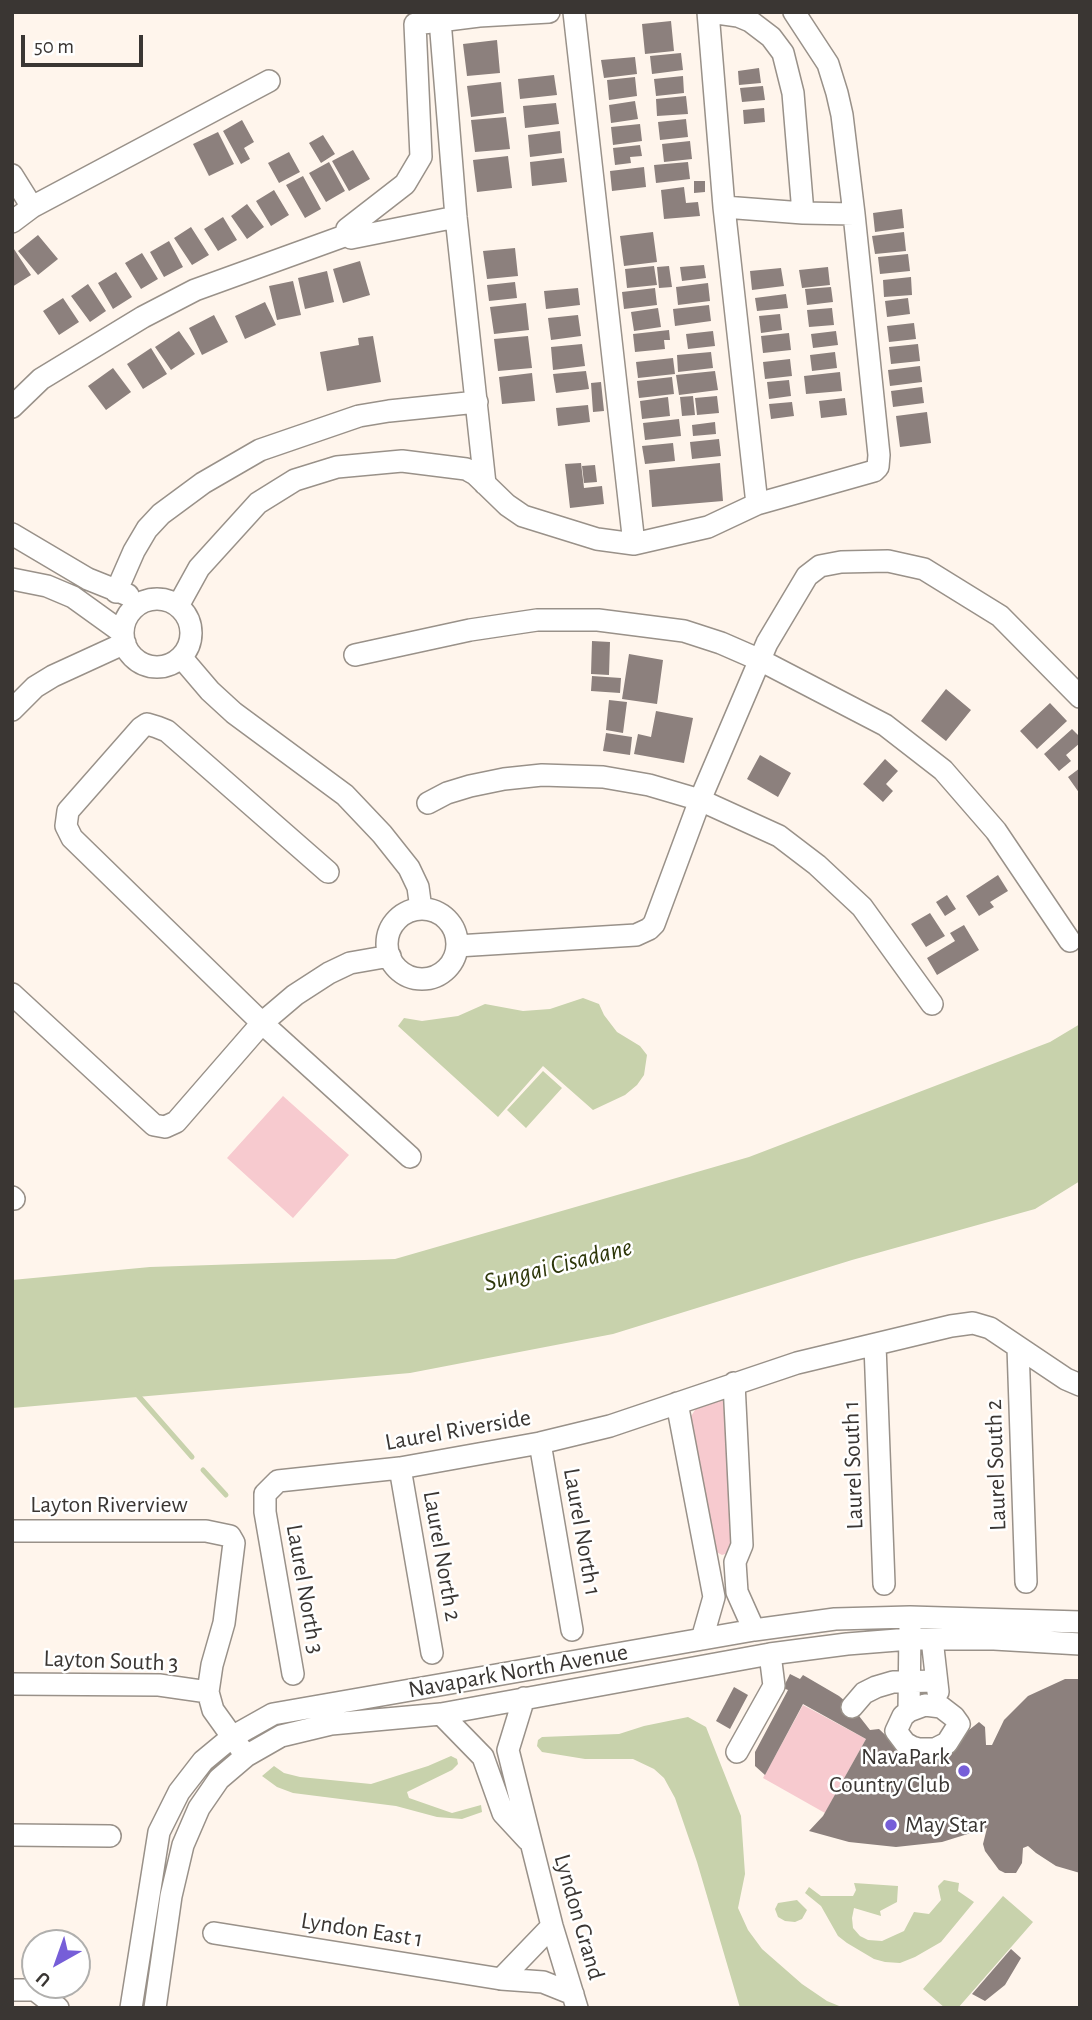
<!DOCTYPE html>
<style>
body{margin:0}
#map{position:relative;width:1092px;height:2020px;overflow:hidden;background:#fff5ec;font-family:"Alegreya Sans",sans-serif}
canvas{display:block}
.frame{position:absolute;inset:0;border:14px solid #3a3633;pointer-events:none}
.north{position:absolute;left:21px;top:1929px;width:70px;height:70px;box-sizing:border-box;background:#fff;border:2px solid #b0afad;border-radius:50%;rotate:220deg;font-size:19px;font-weight:700;line-height:28px;text-align:center;color:#3a3633}
.north::after{content:'';display:block;margin:auto;width:24px;height:32px;background:#765ed8;clip-path:polygon(50% 0,100% 100%,50% 72%,0 100%)}
.scale{position:absolute;left:21px;top:35px;width:122px;height:32px;box-sizing:border-box;border:4px solid #3a3633;border-top:0;padding-left:9px;font-size:21px;line-height:24px;white-space:nowrap;color:#3a3633;-webkit-text-stroke:5px #fff;paint-order:stroke}
</style>
<div id="map">
<canvas width="1092" height="2020"></canvas>
<div class="frame"></div>
<div class="north">U</div>
<div class="scale">50 m</div>
</div>
<script>
const c = document.querySelector('canvas').getContext('2d');
c.lineJoin = 'round';
function fillPath(path, color) { c.fillStyle = color; c.fill(path, 'evenodd'); }
const poly = rows => new Path2D(rows.map(r => 'M' + r).join(''));
function trace(path, color, width, dash) { c.strokeStyle = color; c.lineWidth = width; c.lineCap = dash ? 'butt' : 'round'; c.setLineDash(dash || []); c.stroke(path); }
function label(font, color, halo, rows, align = 'center') {
  c.font = font + ' "Alegreya Sans",sans-serif'; c.lineWidth = 5; c.setLineDash([]); c.textBaseline = 'middle'; c.strokeStyle = halo; c.fillStyle = color; for (const [text, x, y, turn = 0] of rows) {
    c.save(); c.translate(x, y); c.rotate((+turn || 0) * Math.PI / 180); c.textAlign = isNaN(turn) ? turn : align; if (halo) c.strokeText(text, 0, 0); c.fillText(text, 0, 0); c.restore();
  }
}
const green = poly([
 [283,1096,349,1155,293,1218,227,1158],
 [718,1398,724,1401,727,1409,732,1547,728,1553,722,1555,711,1549,690,1418,698,1405],
 [803,1705,866,1739,825,1813,763,1778]
]);
const water = poly([
 [583,998,599,1004,604,1015,617,1032,640,1046,647,1055,644,1075,637,1085,625,1095,593,1110,543,1066,498,1117,398,1026,404,1018,422,1021,458,1016,485,1004,523,1011,550,1009],
 [1080,1024,1080,1181,1035,1209,852,1260,613,1334,410,1373,12,1408,12,1280,150,1267,395,1259,749,1157,1050,1042],
 [543,1071,562,1088,526,1128,507,1110],
 [688,1717,706,1727,741,1816,745,1874,738,1908,748,1930,762,1949,802,1984,827,2001,844,2008,740,2008,697,1862,675,1798,664,1778,654,1769,633,1759,585,1759,542,1752,537,1746,538,1740,542,1737,619,1734,644,1726],
 [451,1756,457,1759,458,1764,452,1770,407,1792,409,1798,452,1813,481,1805,482,1812,462,1819,437,1817,396,1806,293,1793,277,1787,262,1776,274,1766,284,1773,300,1777,371,1784,428,1766],
 [944,1880,959,1883,958,1891,974,1902,941,1942,915,1957,900,1963,885,1962,874,1959,847,1943,838,1936,821,1906,805,1893,809,1887,821,1896,853,1896,856,1890,854,1883,898,1886,897,1902,880,1911,881,1916,854,1908,852,1918,853,1928,860,1936,868,1940,882,1941,904,1931,914,1912,929,1914,941,1900,938,1886],
 [1003,1896,1033,1922,958,2008,945,2008,923,1989],
 [797,1900,807,1910,802,1919,795,1922,785,1921,778,1917,775,1909,778,1903]
]);
const stream = poly([
 [135,1392,192,1457],
 [203,1470,226,1495]
]);
const building = poly([
 [671,21,674,51,645,54,642,24],
 [497,40,500,73,467,76,463,44],
 [681,53,683,70,652,74,650,56],
 [635,57,637,74,604,78,601,60],
 [759,68,761,83,739,85,738,71],
 [554,75,557,95,520,99,518,79],
 [683,76,684,93,656,96,654,79],
 [635,77,637,96,609,100,607,80],
 [501,82,504,113,471,117,467,86],
 [763,86,765,100,742,102,740,88],
 [686,96,688,114,657,116,656,99],
 [635,101,638,119,611,123,609,105],
 [556,103,559,124,525,128,523,106],
 [764,108,765,122,744,124,743,110],
 [506,117,510,149,475,152,471,120],
 [686,119,688,137,660,140,658,122],
 [242,120,254,142,244,148,250,159,241,164,223,131],
 [640,124,642,141,613,145,611,127],
 [560,131,562,153,530,157,528,135],
 [218,132,234,164,209,176,193,144],
 [323,135,335,154,321,163,309,143],
 [690,141,692,159,664,162,662,144],
 [640,145,642,156,630,157,631,163,615,165,613,148],
 [353,150,370,179,349,191,332,161],
 [289,152,300,172,279,183,268,163],
 [508,156,512,188,477,192,473,160],
 [564,158,567,182,532,186,530,162],
 [329,162,345,191,326,202,309,173],
 [688,162,690,179,656,183,654,165],
 [644,167,646,187,612,191,610,171],
 [303,176,321,209,305,218,286,185],
 [694,181,705,181,705,192,694,193],
 [684,187,686,203,698,202,700,216,664,219,661,190],
 [274,190,289,215,271,226,256,201],
 [247,204,264,227,247,239,231,216],
 [902,209,904,228,875,232,873,213],
 [223,217,237,240,218,251,204,229],
 [191,227,209,255,192,265,174,238],
 [653,232,657,262,624,266,620,236],
 [904,232,906,251,875,254,872,236],
 [38,235,58,259,38,275,18,251],
 [169,241,183,267,164,277,150,252],
 [12,246,31,275,12,287],
 [515,248,518,276,487,279,483,251],
 [142,253,158,279,141,289,125,263],
 [908,254,910,271,880,274,878,257],
 [360,261,370,295,343,303,333,269],
 [704,265,706,278,682,281,680,267],
 [654,266,657,285,627,288,625,269],
 [669,266,672,287,659,288,657,267],
 [828,267,830,285,802,288,799,270],
 [781,268,784,286,752,290,750,271],
 [327,271,334,302,305,309,298,278],
 [116,272,132,297,113,309,98,283],
 [911,277,912,295,884,297,883,280],
 [293,281,301,315,277,320,269,286],
 [515,282,517,298,489,301,487,285],
 [708,283,710,301,678,305,676,287],
 [88,284,106,311,90,322,71,296],
 [831,287,833,302,807,305,805,289],
 [578,288,580,305,546,309,544,291],
 [655,288,657,305,624,309,622,292],
 [786,294,788,308,757,311,755,298],
 [63,298,79,322,59,335,43,311],
 [908,298,910,314,887,317,885,301],
 [265,302,276,325,245,339,235,316],
 [526,303,529,330,494,334,490,307],
 [709,305,711,321,675,326,673,309],
 [658,308,661,327,634,331,631,312],
 [832,308,834,325,809,327,807,310],
 [780,314,782,330,761,333,759,316],
 [214,315,228,342,202,355,189,328],
 [578,315,581,336,551,340,548,318],
 [914,323,916,339,889,342,887,326],
 [669,330,670,340,664,340,665,349,635,352,633,334],
 [179,331,195,354,171,370,155,347],
 [713,331,715,346,688,349,686,334],
 [836,331,838,345,813,348,811,334],
 [789,333,791,350,763,353,761,336],
 [373,336,381,382,327,391,320,352,359,345,358,338],
 [528,336,532,368,498,371,494,339],
 [582,344,585,366,553,370,551,347],
 [918,344,920,361,891,364,889,347],
 [151,348,167,374,143,389,127,364],
 [711,352,713,368,678,372,677,355],
 [835,352,837,368,812,371,810,355],
 [673,358,675,374,638,378,636,362],
 [790,359,792,376,765,379,763,362],
 [920,366,922,382,890,386,888,370],
 [113,368,131,392,106,410,88,386],
 [586,371,589,389,556,393,553,374],
 [715,371,718,390,679,395,676,375],
 [840,372,842,391,806,394,804,376],
 [532,373,535,401,502,404,499,377],
 [672,377,674,394,639,398,637,381],
 [789,380,791,396,769,399,767,382],
 [601,382,604,411,593,412,591,383],
 [922,387,924,403,893,407,891,391],
 [693,396,695,415,682,416,680,397],
 [717,396,719,413,697,415,695,398],
 [668,397,670,416,642,419,640,401],
 [845,398,847,415,821,418,819,401],
 [792,402,794,416,771,419,769,404],
 [588,405,590,422,558,426,556,408],
 [927,412,931,443,900,447,896,416],
 [679,419,681,436,645,440,643,423],
 [715,422,716,434,693,436,692,425],
 [719,439,721,456,692,459,690,442],
 [673,443,675,461,645,464,642,446],
 [581,463,584,488,602,486,604,504,570,508,565,464],
 [720,463,723,501,652,507,649,470],
 [595,465,597,482,584,483,582,466],
 [592,641,610,642,609,675,591,674],
 [629,654,663,660,657,704,622,699],
 [592,676,621,678,620,693,591,691],
 [946,689,971,710,946,741,921,721],
 [609,700,627,702,623,733,606,730],
 [1050,703,1067,721,1037,749,1020,731],
 [656,711,693,718,684,763,634,754,638,734,651,737],
 [1072,729,1080,737,1080,743,1066,755,1071,761,1059,771,1044,754],
 [606,733,632,737,630,755,603,751],
 [760,755,791,773,778,797,747,779],
 [885,759,898,771,886,784,893,791,883,802,863,784],
 [1080,768,1080,794,1068,777],
 [998,875,1008,891,990,902,994,907,979,916,966,896],
 [947,895,956,909,945,916,936,902],
 [930,913,945,936,926,947,911,924],
 [964,925,979,950,937,975,927,958,955,941,950,933],
 [790,1674,800,1679,803,1675,839,1696,852,1707,870,1730,879,1729,901,1750,964,1734,979,1722,985,1727,986,1745,992,1745,1004,1720,1028,1696,1065,1679,1080,1679,1080,1873,1056,1866,1036,1853,1028,1846,1023,1848,1022,1863,1016,1873,1005,1873,999,1870,985,1851,983,1844,987,1828,942,1842,896,1847,849,1842,809,1831,823,1816,866,1739,803,1704,765,1775,755,1766,755,1752,788,1690,783,1688],
 [734,1687,748,1695,730,1729,716,1721],
 [1011,1949,1021,1958,1005,1985,985,2001,972,1994]
]);
const minor = poly([
 [574,12,634,544],
 [708,12,724,207,757,504],
 [710,12,738,16,750,21,771,37,783,53,793,93,803,213],
 [794,12,828,64,837,93,842,115,854,214],
 [440,20,456,217,485,484],
 [12,175,32,207],
 [12,222,32,207,269,81],
 [347,235,351,238,456,217],
 [12,407,41,379,143,317,195,290,347,235,347,229,405,184,421,157,415,24,479,16,549,12],
 [12,534,88,579,128,595],
 [12,579,47,586,73,597,123,633],
 [116,592,134,551,147,529,161,514,203,483,260,450,359,416,389,411,477,402],
 '123 633a34 34 0 1 1 68 0a34 34 0 1 1-68 0Z',
 [178,606,199,568,258,503,295,480,337,467,402,461,466,469,475,474,507,505,523,516,597,539,634,544,708,527,757,504,874,471,878,467,879,455,854,214,803,213,724,207],
 [355,655,470,630,537,620,598,620,684,631,721,643,760,660,885,725,943,770,996,831,1070,941],
 [181,657,210,691,234,713,345,795,382,834,409,868,418,887,421,909],
 [12,710,35,687,53,676,125,643],
 [428,803,447,793,470,786,504,779,542,775,603,777,649,785,700,800,779,836,817,865,862,907,932,1004],
 [328,872,167,731,157,727,147,724,141,728,68,811,66,826,72,838,262,1023,410,1157],
 '387 944a35 35 0 1 1 70 0a35 35 0 1 1-70 0Z',
 [457,946,636,935,649,929,654,924,700,800,767,643,807,576,820,566,841,562,888,561,924,569,1000,616,1080,697],
 [12,994,154,1125,165,1127,176,1122,262,1023,295,995,329,973,350,963,390,956],
 [12,1197,14,1199],
 [875,1345,884,1584],
 [1018,1347,1026,1582],
 [734,1383,742,1545,735,1562,737,1592,754,1630],
 [677,1403,714,1597,702,1639],
 [540,1443,572,1630],
 [400,1468,432,1653],
 [12,1531,206,1531,230,1536,234,1543,224,1623,212,1665,208,1692,213,1710,241,1749],
 [932,1639,938,1692],
 [293,1674,265,1512,265,1494,278,1481,400,1468,540,1443,610,1426,797,1363,951,1326,973,1323,990,1328,1066,1379,1080,1385],
 [12,1684,159,1685,208,1692],
 [524,1698,508,1750,552,1926,577,2008],
 [925,1705,941,1707,954,1717,959,1724,947,1743,935,1749,919,1749,912,1747,905,1743,896,1731,903,1716,909,1711,925,1705],
 [852,1707,864,1693,876,1687,893,1682,936,1681],
 [909,1711,910,1626],
 [441,1714,483,1757,503,1813,528,1840],
 [737,1752,774,1686,770,1654],
 [12,1835,110,1836],
 [214,1933,501,1979,543,1982,573,1994],
 [501,1979,552,1926],
 [12,1990,35,1990,58,2008],
 [131,2008,159,1832,179,1792,203,1761,232,1737,273,1714,754,1630,835,1619,910,1617,1080,1622],
 [155,2008,171,1896,183,1845,199,1808,219,1779,246,1756,281,1736,331,1724,441,1714,770,1654,847,1644,910,1639,994,1639,1080,1644]
]);
const markers = [
 [964,1771,7,"#765ed8"],
 [891,1825,7,"#765ed8"]
];
const streetNames = [
 ["Laurel Riverside",458,1430,-10],
 ["Laurel South 1",853,1465,-92],
 ["Laurel South 2",996,1465,-92],
 ["Layton Riverview",109,1505],
 ["Laurel North 1",582,1532,80],
 ["Laurel North 2",442,1556,80],
 ["Laurel North 3",305,1589,80],
 ["Layton South 3",111,1661,2],
 ["Navapark North Avenue",518,1671,-10],
 ["Lyndon Grand",579,1917,74],
 ["Lyndon East 1",362,1930,9]
];
const poiNames = [
 ["NavaPark",950,1757],
 ["Country Club",950,1785],
 ["May Star",905,1825,"left"]
];
const waterNames = [
 ["Sungai Cisadane",558,1265,-14]
];
fillPath(green, '#f7cacf');
fillPath(water, '#c8d2ac');
trace(stream, '#c8d2ac', 5);
fillPath(building, '#8c807d');
trace(minor, '#999189', 24);
trace(minor, '#fff', 21);
for (const [x, y, r, color] of markers) { const dot = new Path2D(); dot.arc(x, y, r, 0, 2 * Math.PI); c.fillStyle = color; c.fill(dot); trace(dot, '#fff', 2.5); }
label('24px', '#3a3633', '#fff', streetNames);
label('24px', '#3a3633', '#fff', poiNames, 'right');
label('italic 26px', '#2e370a', '#fff', waterNames);
</script>
